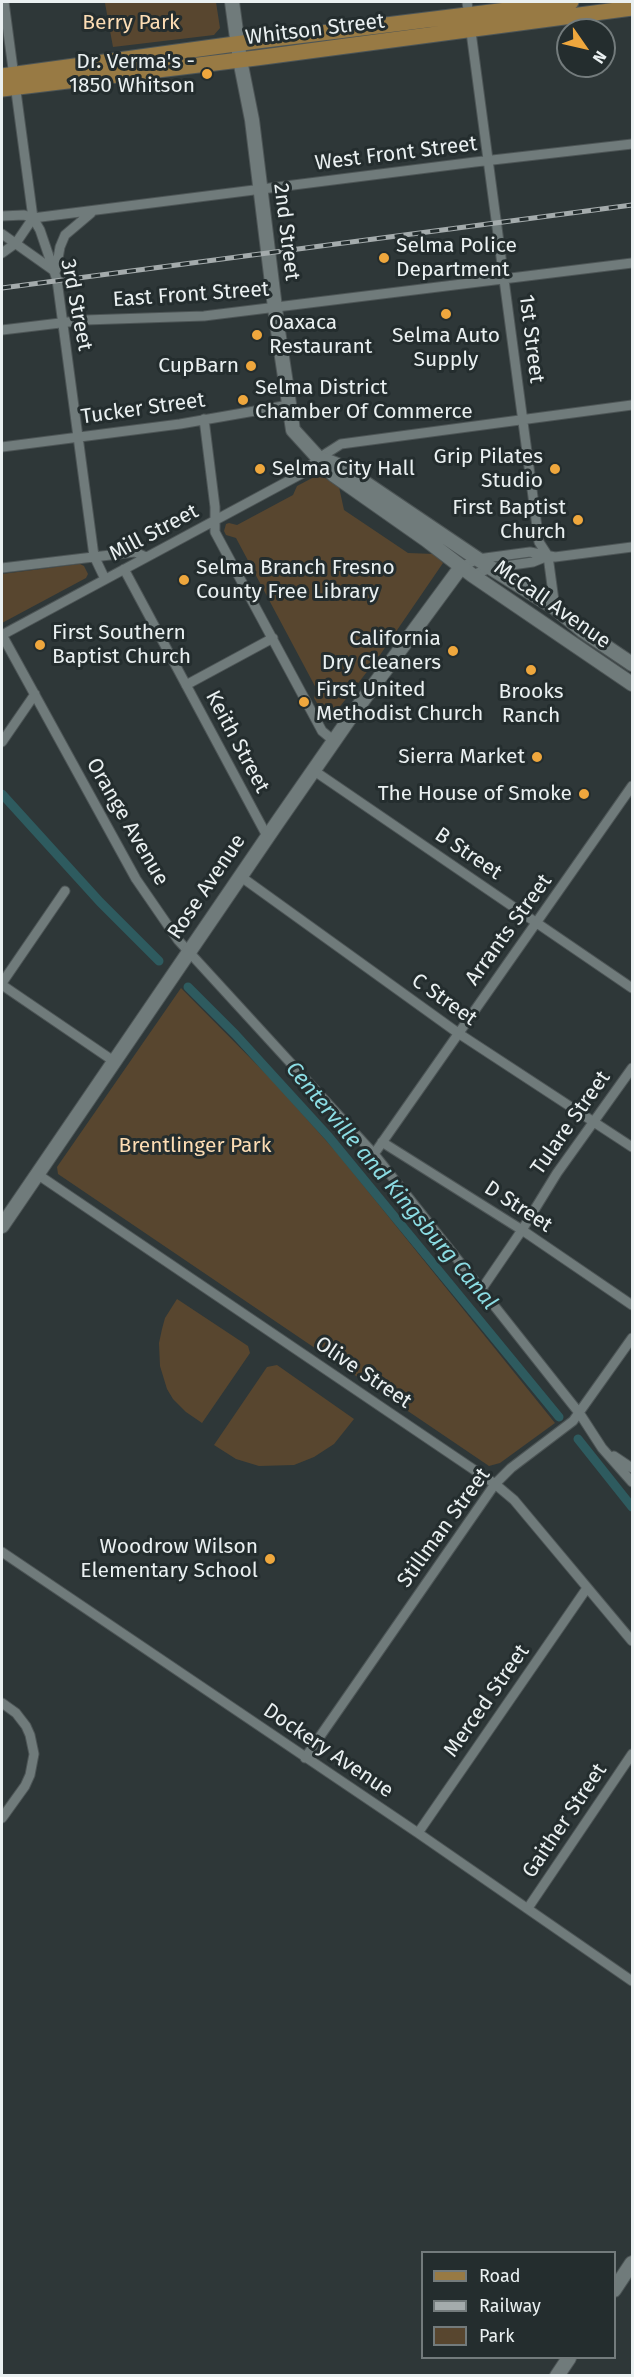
<!DOCTYPE html>
<style>
body{margin:0}
#map{position:relative;width:634px;height:2377px;overflow:hidden;background:#2e3738;font-family:"Fira Sans",sans-serif}
canvas{display:block}
.frame{position:absolute;inset:0;border:3px solid #eaf0f1;pointer-events:none}
.legend{position:absolute;left:421px;top:2251px;width:195px;height:108px;box-sizing:border-box;background:#242d2e;border:2px solid #737b7c;margin:0;padding:8px 10px;list-style:none;font-size:18px;color:#eaf0f1}
.legend li{display:flex;align-items:center;gap:12px;height:30px}
.legend b{width:30px;border:2px solid #737b7c}
.north{position:absolute;left:556px;top:18px;width:60px;height:60px;box-sizing:border-box;background:#242d2e;border:2px solid #737b7c;border-radius:50%;rotate:124deg;font-size:16px;font-weight:700;line-height:24px;text-align:center;color:#eaf0f1}
.north::after{content:'';display:block;margin:auto;width:21px;height:27px;background:#efa73d;clip-path:polygon(50% 0,100% 100%,50% 72%,0 100%)}
</style>
<div id="map">
<canvas width="634" height="2377"></canvas>
<div class="frame"></div>
<ul class="legend">
<li><b style="height:8px;background:#987a44"></b>Road</li>
<li><b style="height:8px;background:#a4abac"></b>Railway</li>
<li><b style="height:16px;background:#58462f"></b>Park</li>
</ul>
<div class="north">N</div>
</div>
<script>
const c = document.querySelector('canvas').getContext('2d');
c.lineJoin = 'round';
function fillPath(path, color) { c.fillStyle = color; c.fill(path, 'evenodd'); }
const poly = rows => new Path2D(rows.map(r => 'M' + r).join(''));
function trace(path, color, width, dash) { c.strokeStyle = color; c.lineWidth = width; c.lineCap = dash ? 'butt' : 'round'; c.setLineDash(dash || []); c.stroke(path); }
function label(font, color, halo, rows, align = 'center') {
  c.font = font + ' "Fira Sans",sans-serif'; c.lineWidth = 6; c.setLineDash([]); c.textBaseline = 'middle'; c.strokeStyle = halo; c.fillStyle = color; for (const [text, x, y, turn = 0] of rows) {
    c.save(); c.translate(x, y); c.rotate((+turn || 0) * Math.PI / 180); c.textAlign = isNaN(turn) ? turn : align; if (halo) c.strokeText(text, 0, 0); c.fillText(text, 0, 0); c.restore();
  }
}
const green = poly([
 [119,2,216,2,220,28,214,35,113,47,105,3],
 [322,476,339,487,344,510,408,553,435,554,443,563,380,655,331,718,324,715,314,698,317,690,236,538,226,535,224,531,226,524,229,523,237,525,293,495,297,486,314,477],
 [80,564,84,566,88,574,86,578,2,623,2,574],
 [181,988,273,1081,338,1154,555,1423,500,1463,489,1466,58,1174,57,1167],
 [177,1299,248,1346,250,1353,202,1423,186,1412,173,1399,167,1389,160,1366,159,1343,162,1329,165,1318],
 [277,1365,354,1419,334,1444,314,1457,294,1465,259,1466,236,1459,214,1445,267,1367]
]);
const canal = poly([
 [2,794,100,902,159,961],
 [188,987,235,1034,329,1137,559,1417],
 [578,1439,632,1507]
]);
const street = poly([
 [4,2,33,218,40,230,57,280,94,556,105,579],
 [467,2,539,542,548,556,555,608],
 [2,216,24,215,33,218],
 [2,234,53,270],
 [2,253,16,243,33,218,475,162,632,144],
 [56,270,60,247,65,235,91,213],
 [2,330,85,320,204,316,632,263],
 [204,419,215,507,215,532,322,731,334,741],
 [2,447,180,424,289,405],
 [461,567,478,559,530,552,555,557,632,547],
 [2,568,135,552,146,557],
 [124,569,267,836],
 [472,575,491,568,533,562,548,556],
 [2,635,136,879,178,940,374,1154,580,1414,602,1448,632,1482],
 [2,635,303,473,319,458,341,444,632,405],
 [186,685,273,638],
 [2,742,35,694],
 [313,770,632,988],
 [240,876,458,1033,632,1147],
 [2,983,65,891],
 [2,985,115,1062],
 [382,1142,522,1230,632,1305],
 [374,1154,632,786],
 [37,1174,495,1484,514,1500,632,1641],
 [481,1290,522,1230,557,1173,632,1068],
 [614,1456,632,1468],
 [2,1552,418,1833,632,1981],
 [2,1703,16,1713,26,1726,30,1735,34,1754,30,1775,25,1786,2,1818],
 [305,1758,495,1484,511,1468,573,1421,632,1338],
 [418,1833,587,1588],
 [528,1908,632,1754]
]);
const secondary = poly([
 [232,2,240,60,252,120,277,324,293,430,334,475,425,539,472,575,632,684],
 [322,459,340,466,491,568,555,608,583,631,632,664],
 [2,1226,277,823,352,715,461,567],
 [614,2290,632,2263],
 [557,2376,569,2358]
]);
const primary = poly([
 [2,76,257,41,571,2],
 [2,89,256,58,632,8]
]);
const rail = poly([
 [2,288,632,205]
]);
const markers = [
 [207,74,6,"#efa73d"],
 [384,258,6,"#efa73d"],
 [446,314,6,"#efa73d"],
 [257,335,6,"#efa73d"],
 [251,366,6,"#efa73d"],
 [243,400,6,"#efa73d"],
 [260,469,6,"#efa73d"],
 [555,469,6,"#efa73d"],
 [578,520,6,"#efa73d"],
 [184,580,6,"#efa73d"],
 [40,645,6,"#efa73d"],
 [453,651,6,"#efa73d"],
 [531,670,6,"#efa73d"],
 [304,702,6,"#efa73d"],
 [537,757,6,"#efa73d"],
 [584,794,6,"#efa73d"],
 [270,1559,6,"#efa73d"]
];
const parkNames = [
 ["Berry Park",131,23],
 ["Brentlinger Park",195,1146]
];
const streetNames = [
 ["Whitson Street",315,30,-7],
 ["West Front Street",396,154,-7],
 ["2nd Street",286,232,83],
 ["East Front Street",191,295,-4],
 ["3rd Street",76,305,79],
 ["1st Street",531,339,83],
 ["Tucker Street",143,409,-8],
 ["Mill Street",154,533,-28],
 ["McCall Avenue",552,605,35],
 ["Keith Street",237,742,62],
 ["Orange Avenue",127,822,60],
 ["B Street",468,854,34],
 ["Rose Avenue",207,887,-56],
 ["Arrants Street",509,930,-54],
 ["C Street",444,1000,35],
 ["Tulare Street",571,1123,-55],
 ["D Street",518,1207,33],
 ["Olive Street",363,1373,34],
 ["Stillman Street",444,1528,-54],
 ["Merced Street",487,1701,-55],
 ["Dockery Avenue",328,1751,34],
 ["Gaither Street",565,1821,-56]
];
const poiNames = [
 ["Dr. Verma's -",195,62],
 ["1850 Whitson",195,86],
 ["Selma Police",396,246,"left"],
 ["Department",396,270,"left"],
 ["Oaxaca",269,323,"left"],
 ["Restaurant",269,347,"left"],
 ["Selma Auto",446,336,"center"],
 ["Supply",446,360,"center"],
 ["CupBarn",239,366],
 ["Selma District",255,388,"left"],
 ["Chamber Of Commerce",255,412,"left"],
 ["Grip Pilates",543,457],
 ["Studio",543,481],
 ["Selma City Hall",272,469,"left"],
 ["First Baptist",566,508],
 ["Church",566,532],
 ["Selma Branch Fresno",196,568,"left"],
 ["County Free Library",196,592,"left"],
 ["First Southern",52,633,"left"],
 ["Baptist Church",52,657,"left"],
 ["California",441,639],
 ["Dry Cleaners",441,663],
 ["First United",316,690,"left"],
 ["Methodist Church",316,714,"left"],
 ["Brooks",531,692,"center"],
 ["Ranch",531,716,"center"],
 ["Sierra Market",525,757],
 ["The House of Smoke",572,794],
 ["Woodrow Wilson",258,1547],
 ["Elementary School",258,1571]
];
const waterNames = [
 ["Centerville and Kingsburg Canal",391,1186,50]
];
fillPath(green, '#58462f');
trace(canal, '#2e5b5f', 9);
trace(street, '#4d5556', 11);
trace(secondary, '#4d5556', 16);
trace(primary, '#4d5556', 17);
trace(street, '#707b7b', 9);
trace(secondary, '#707b7b', 14);
trace(primary, '#987a44', 15);
trace(rail, '#a4abac', 5);
trace(rail, '#242d2e', 3, [9]);
for (const [x, y, r, color] of markers) { const dot = new Path2D(); dot.arc(x, y, r, 0, 2 * Math.PI); c.fillStyle = color; c.fill(dot); trace(dot, '#242d2e', 2); }
label('21px', '#fdddb4', '#242d2e', parkNames);
label('21px', '#eaf0f1', '#242d2e', streetNames);
label('21px', '#eaf0f1', '#242d2e', poiNames, 'right');
label('italic 22px', '#8bdce3', '#242d2e', waterNames);
</script>
